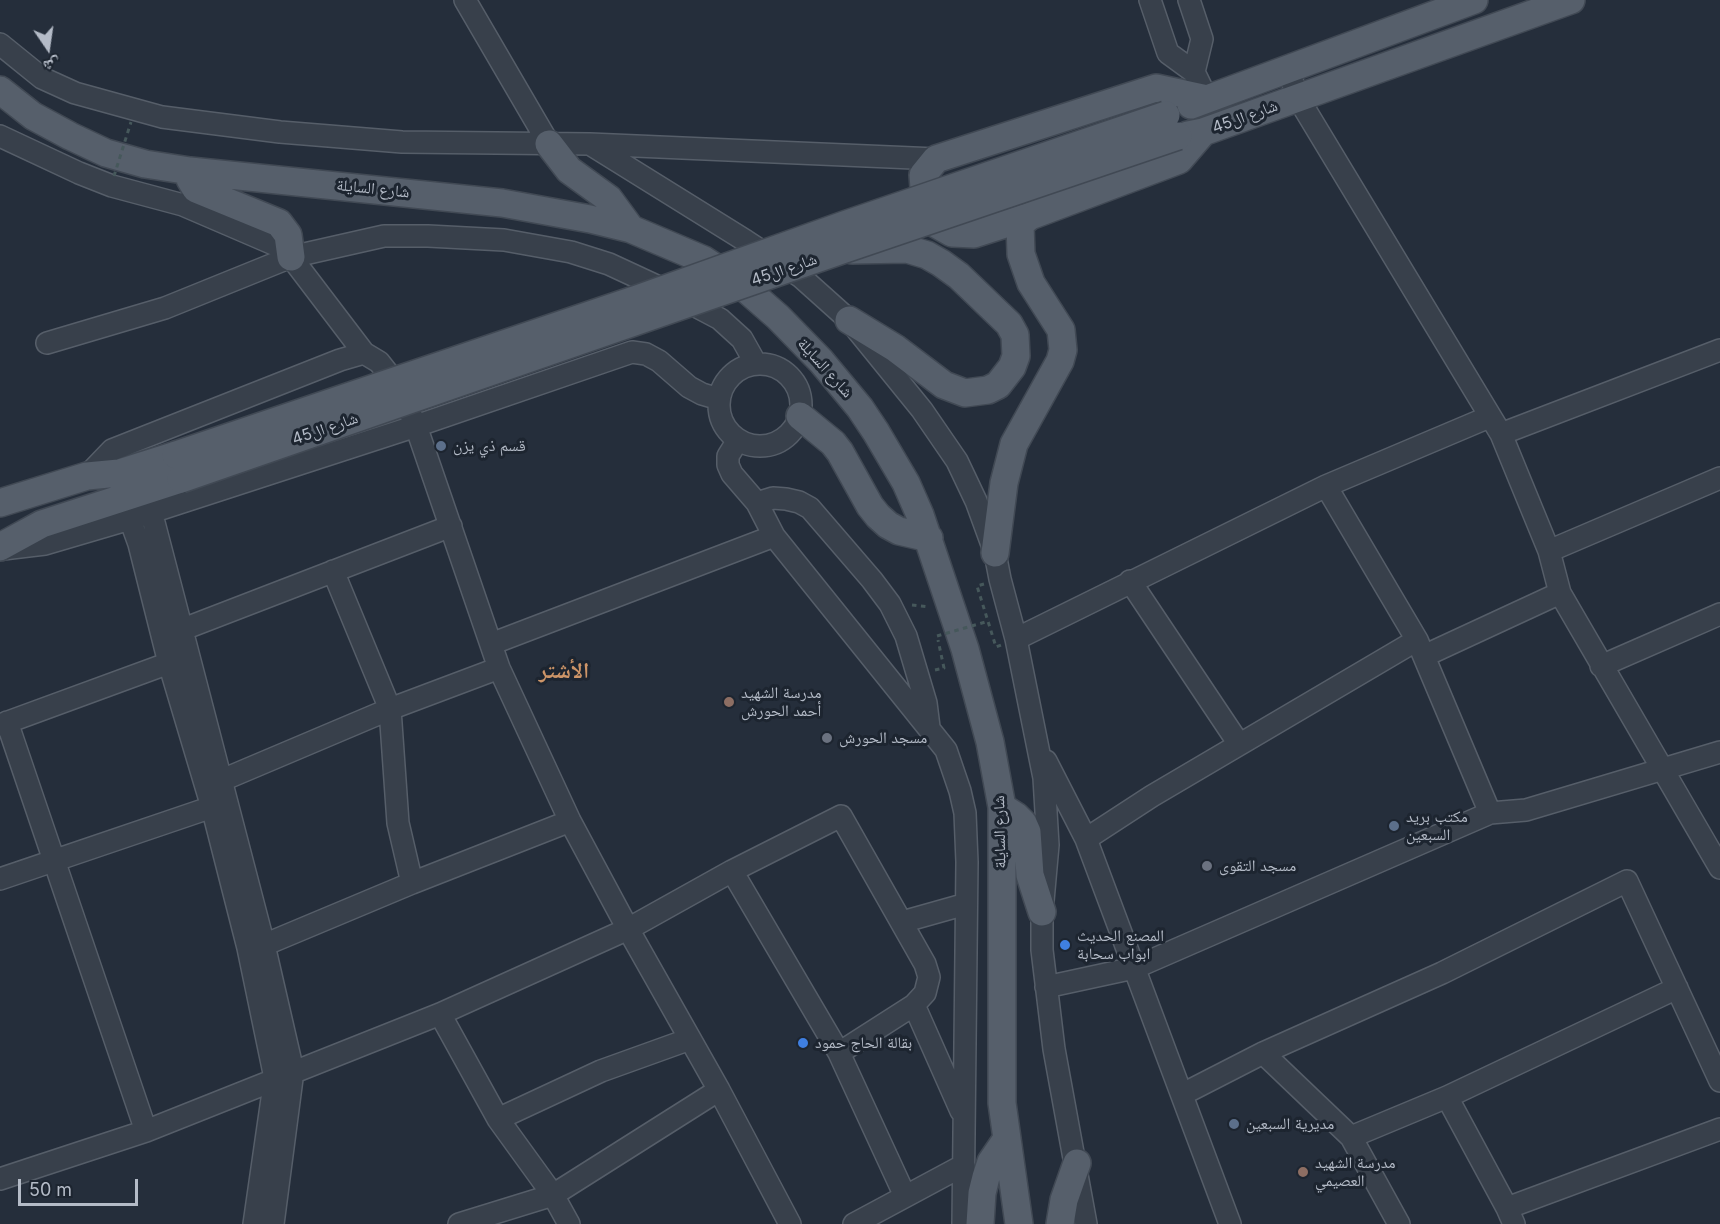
<!DOCTYPE html>
<meta charset="utf-8">
<style>
body{margin:0}
#map{position:relative;width:1720px;height:1224px;overflow:hidden;background:#252e3b;font-family:Inter,"Noto Naskh Arabic",sans-serif}
canvas{display:block}
.north{position:absolute;left:18px;top:18px;width:60px;height:60px;-webkit-text-stroke:4px #1d2530;paint-order:stroke;rotate:167deg;font-size:16px;font-weight:700;line-height:24px;text-align:center;color:#b4bbc7}
.north::after{content:'';display:block;margin:auto;width:21px;height:27px;background:#b4bbc7;clip-path:polygon(50% 0,100% 100%,50% 72%,0 100%)}
.scale{position:absolute;left:18px;top:1179px;width:120px;height:27px;box-sizing:border-box;border:3px solid #b4bbc7;border-top:0;padding-left:8px;font-size:18px;line-height:21px;white-space:nowrap;color:#b4bbc7;-webkit-text-stroke:4px #1d2530;paint-order:stroke}
</style>
<div id="map">
<canvas width="1720" height="1224"></canvas>
<div class="north">ش</div>
<div class="scale">50 m</div>
</div>
<script>
const c = document.querySelector('canvas').getContext('2d');
c.lineJoin = 'round';
const poly = rows => new Path2D(rows.map(r => 'M' + r).join(''));
function trace(path, color, width, dash) { c.strokeStyle = color; c.lineWidth = width; c.lineCap = dash ? 'butt' : 'round'; c.setLineDash(dash || []); c.stroke(path); }
function label(font, color, halo, rows, align = 'center') {
  c.font = font + ' Inter,"Noto Naskh Arabic",sans-serif'; c.lineWidth = 6; c.setLineDash([]); c.textBaseline = 'middle'; c.strokeStyle = halo; c.fillStyle = color; for (const [text, x, y, turn = 0] of rows) {
    c.save(); c.translate(x, y); c.rotate((+turn || 0) * Math.PI / 180); c.textAlign = isNaN(turn) ? turn : align; if (halo) c.strokeText(text, 0, 0); c.fillText(text, 0, 0); c.restore();
  }
}
const path = poly([
 [984,584,977,586,996,647,1001,645],
 [912,605,929,607],
 [935,670,944,668,938,640]
]);
const minor = poly([
 [465,0,549,144],
 [1150,0,1168,53,1194,72,1207,99],
 [1189,0,1202,39,1194,72],
 [0,44,42,78,75,93,162,117,280,132,402,142,590,144,936,159],
 [1288,69,1298,98,1501,434,1549,551,1560,593,1720,868],
 [0,136,79,173,112,186,183,205,276,245,291,257,364,353,379,362,398,386,416,426,499,668,570,821,628,929,719,1090,790,1224],
 [590,144,746,241,801,277,849,320,922,410,957,461,976,501,995,553,1000,579,1016,639,1044,778,1048,845,1042,912,1042,950,1054,1049,1086,1224],
 [47,343,165,308,291,257,384,236,428,236,504,240,571,252,609,264,665,290,720,319,742,339,756,364],
 '719 405a41 41 0 1 1 82 0a41 41 0 1 1-82 0Z',
 [1501,434,1720,350],
 [738,440,728,456,728,465,732,474,757,503,774,536,946,750,960,791,965,813,967,862,963,1224],
 [87,476,112,450,340,360,364,353],
 [1326,486,1417,640,1490,813],
 [757,503,773,498,786,499,799,502,810,508,872,580,890,604,906,636,926,703,929,727],
 [151,511,264,945,293,1071,273,1224],
 [130,519,139,544,169,663,212,807,248,948,275,1078,254,1224],
 [3,549,45,544,130,519,416,426,632,352,646,354,659,361,689,387,702,394,719,399],
 [1549,551,1720,478],
 [333,571,390,709,398,823,412,883],
 [1130,581,1239,744],
 [181,630,451,526],
 [1016,639,1326,486,1489,417],
 [491,644,774,536],
 [1424,656,1560,593],
 [1601,666,1720,614],
 [7,722,146,1131],
 [0,725,169,663],
 [1046,761,1086,839,1230,1224],
 [220,781,390,709,499,668],
 [1086,839,1152,796,1417,640],
 [732,871,839,1053,905,1196],
 [0,879,212,807],
 [902,922,966,904],
 [264,945,412,883,570,821],
 [1046,987,1134,968,1490,813,1526,810,1720,752],
 [914,1005,961,1111],
 [440,1014,498,1119,553,1195,569,1224],
 [1263,1053,1351,1137,1399,1224],
 [1183,1094,1263,1053,1442,973,1627,881,1720,1081],
 [1447,1097,1507,1208,1514,1224],
 [498,1119,601,1071,690,1039],
 [1351,1137,1447,1097,1677,988],
 [0,1179,146,1131,440,1014,628,929,732,871,841,816,925,964,929,977,925,993,914,1005,839,1053],
 [1507,1208,1720,1129],
 [459,1224,553,1195,719,1090],
 [854,1224,964,1165]
]);
const major = poly([
 [0,90,33,116,70,136,106,153,145,164,190,171,502,203,590,219,631,229,704,260,738,282,778,317,821,361,860,408,876,432,906,483,920,515,965,649,990,742,1002,807,1002,1103,1019,1224],
 [1191,105,1474,0],
 [1203,132,1179,160,1030,216,974,234,952,233,936,224,925,201,923,175,936,159,1156,88,1207,99],
 [1188,135,1203,132,1571,0],
 [549,144,569,170,609,199,631,229],
 [190,171,190,179,196,189,279,223,288,235,291,257],
 [849,320,895,348,944,385,965,393,988,390,998,385,1012,367,1016,356,1015,335,1009,324,959,276,941,263,927,255,907,249,852,250],
 [800,416,833,443,840,452,870,506,878,516,888,525,899,531,929,538],
 [0,503,87,476,119,473,176,455],
 [0,547,42,524,181,479],
 [995,553,1004,483,1014,444,1060,361,1063,350,1061,330,1031,283,1021,254,1020,224,1030,216],
 [1002,807,1016,816,1023,823,1027,832,1030,875,1042,912],
 [980,1224,982,1193,986,1177,991,1162,1006,1140],
 [1060,1224,1064,1200,1077,1163]
]);
const pathBridge = poly([
 [114,176,131,122],
 [937,636,989,621]
]);
const majorBridge = poly([
 [176,455,637,299,844,225,1166,115],
 [181,479,842,250,1178,136]
]);
const markers = [
 [441,446,6,"#5c6f8a"],
 [729,702,6,"#8d6e63"],
 [827,738,6,"#6b7280"],
 [1394,826,6,"#5c6f8a"],
 [1207,866,6,"#6b7280"],
 [1065,945,6,"#3f7fe0"],
 [803,1043,6,"#3f7fe0"],
 [1234,1124,6,"#5c6f8a"],
 [1303,1172,6,"#8d6e63"]
];
const streetNames = [
 ["شارع ال45",1245,117,-20],
 ["شارع السايلة",373,189,6],
 ["شارع ال45",784,270,-19],
 ["شارع السايلة",825,368,48],
 ["شارع ال45",325,429,-19],
 ["شارع السايلة",1000,832,-91]
];
const poiNames = [
 ["قسم ذي يزن",453,446],
 ["مدرسة الشهيد",741,693],
 ["أحمد الحورش",741,711],
 ["مسجد الحورش",839,738],
 ["مكتب بريد",1406,817],
 ["السبعين",1406,835],
 ["مسجد التقوى",1219,866],
 ["المصنع الحديث",1077,936],
 ["ابواب سحابة",1077,954],
 ["بقالة الحاج حمود",815,1043],
 ["مديرية السبعين",1246,1124],
 ["مدرسة الشهيد",1315,1163],
 ["العصيمي",1315,1181]
];
const districtNames = [
 ["الأشتر",564,671]
];
trace(minor, '#565e69', 24);
trace(major, '#414954', 30);
trace(path, '#46585b', 3, [4.5, 4.5]);
trace(minor, '#38404b', 21);
trace(major, '#565f6b', 27);
trace(majorBridge, '#414954', 30, []);
trace(pathBridge, '#46585b', 3, [4.5, 4.5]);
trace(majorBridge, '#565f6b', 27);
for (const [x, y, r, color] of markers) { const dot = new Path2D(); dot.arc(x, y, r, 0, 2 * Math.PI); c.fillStyle = color; c.fill(dot); trace(dot, '#1d2530', 2); }
label('16px', '#b4bbc7', '#1d2530', streetNames);
label('16px', '#b4bbc7', '#1d2530', poiNames, 'left');
label('bold 22px', '#cd9568', '#1d2530', districtNames);
</script>
